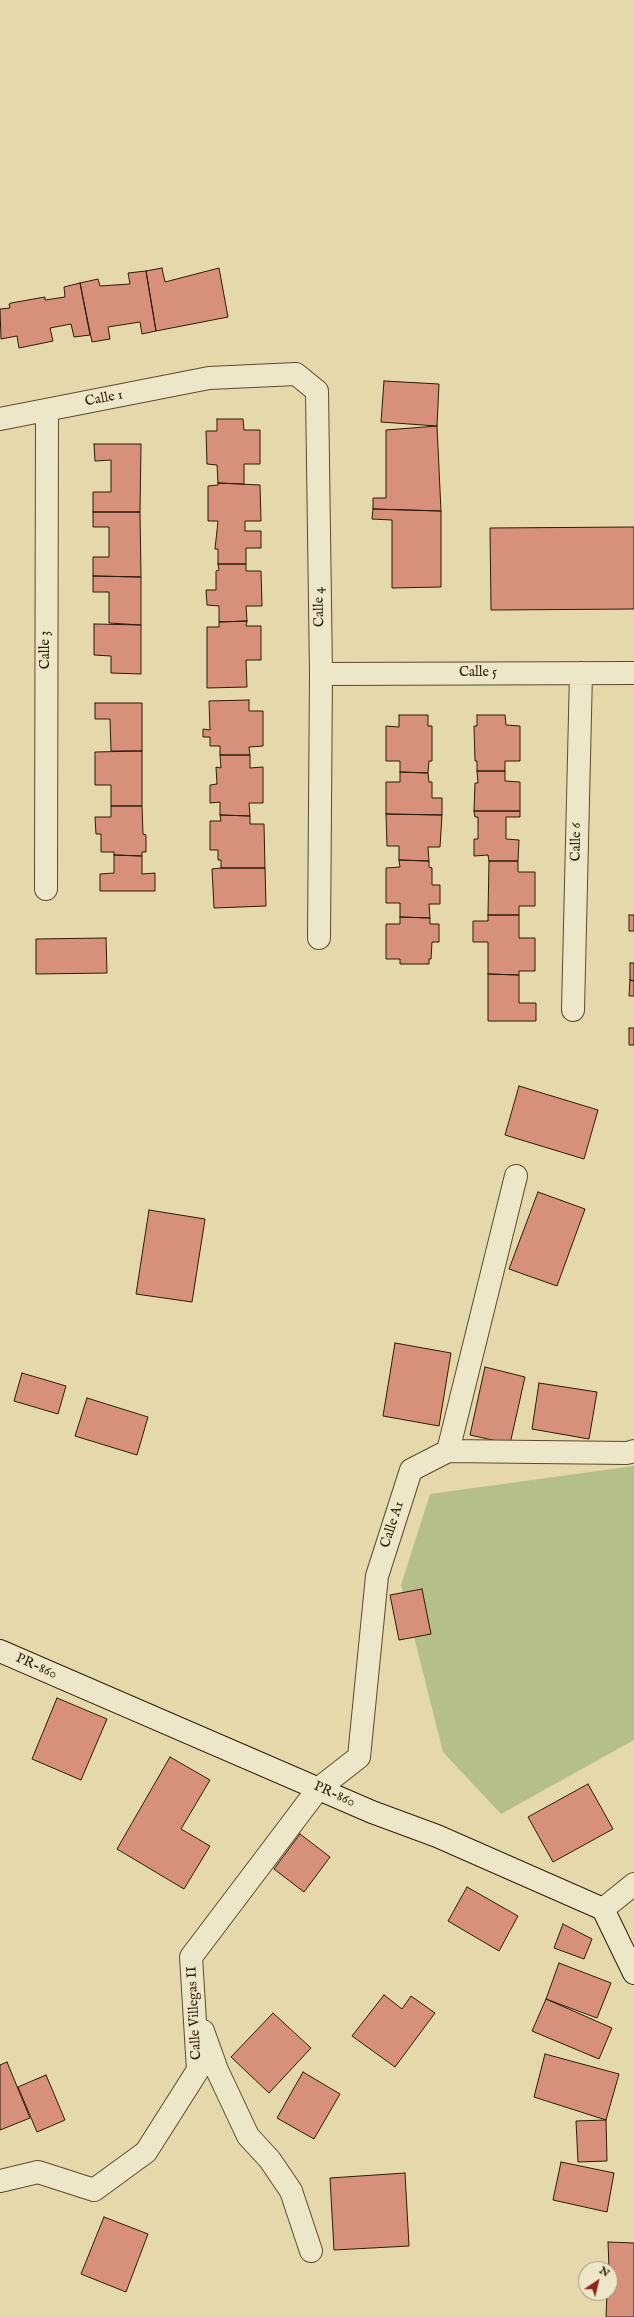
<!DOCTYPE html>
<style>
body{margin:0}
#map{position:relative;width:634px;height:2317px;overflow:hidden;background:#e5d8aa;font-family:"IM FELL English",serif}
canvas{display:block}
.north{position:absolute;left:578px;top:2261px;width:40px;height:40px;box-sizing:border-box;background:#eee6c8;border:1px solid #a1957b;border-radius:50%;rotate:35deg;font-size:11px;font-weight:700;line-height:16px;text-align:center;color:#2d1c07}
.north::after{content:'';display:block;margin:auto;width:14px;height:18px;background:#8f2418;clip-path:polygon(50% 0,100% 100%,50% 72%,0 100%)}
</style>
<div id="map">
<canvas width="634" height="2317"></canvas>
<div class="north">N</div>
</div>
<script>
const c = document.querySelector('canvas').getContext('2d');
c.lineJoin = 'round';
function fillPath(path, color) { c.fillStyle = color; c.fill(path, 'evenodd'); }
const poly = rows => new Path2D(rows.map(r => 'M' + r).join(''));
function trace(path, color, width, dash) { c.strokeStyle = color; c.lineWidth = width; c.lineCap = dash ? 'butt' : 'round'; c.setLineDash(dash || []); c.stroke(path); }
function label(font, color, halo, rows, align = 'center') {
  c.font = font + ' "IM FELL English",serif'; c.lineWidth = 3; c.setLineDash([]); c.textBaseline = 'middle'; c.strokeStyle = halo; c.fillStyle = color; for (const [text, x, y, turn = 0] of rows) {
    c.save(); c.translate(x, y); c.rotate((+turn || 0) * Math.PI / 180); c.textAlign = isNaN(turn) ? turn : align; if (halo) c.strokeText(text, 0, 0); c.fillText(text, 0, 0); c.restore();
  }
}
const green = poly([
 [634,1466,634,1740,501,1814,443,1752,401,1585,430,1494]
]);
const building = poly([
 [162,268,165,282,219,268,228,317,156,331,146,271,162,268],
 [146,271,156,331,142,334,140,322,108,327,110,339,92,342,80,283,98,279,100,286,130,284,128,273,146,271],
 [80,283,90,335,74,337,71,324,50,328,53,341,19,348,17,336,1,339,0,309,10,308,9,304,11,303,45,297,45,300,65,297,64,287,80,283],
 [384,381,439,384,437,426,381,422,384,381],
 [217,419,243,419,244,430,260,430,260,464,244,464,244,484,218,483,217,465,207,464,206,431,217,431,217,419],
 [437,426,441,511,373,509,373,498,386,498,386,430,437,426],
 [94,444,141,444,140,512,93,512,93,492,111,492,111,460,95,461,94,444],
 [218,483,260,485,261,521,245,521,245,531,261,531,261,548,246,548,246,564,218,564,218,549,215,549,218,521,208,521,208,486,218,485,218,483],
 [373,509,441,511,441,587,392,588,392,520,372,519,373,509],
 [93,512,140,512,141,577,93,576,93,557,109,557,109,527,93,527,93,512],
 [634,527,634,609,491,610,490,528,634,527],
 [218,564,246,564,246,571,261,571,262,606,246,606,247,621,219,622,219,606,207,605,206,590,216,590,216,571,219,570,218,564],
 [93,576,141,577,141,625,109,623,109,592,93,592,93,576],
 [247,621,246,626,261,626,261,660,246,660,247,687,207,688,207,627,219,627,219,622,247,621],
 [94,624,141,625,141,674,111,673,111,656,94,655,94,624],
 [249,700,249,711,263,711,263,746,249,747,250,755,220,755,220,746,210,746,210,737,203,737,203,729,210,730,209,701,249,700],
 [95,703,142,703,142,751,111,751,110,719,95,719,95,703],
 [399,715,428,715,428,726,432,726,432,761,429,761,428,773,400,772,400,761,386,761,386,726,399,727,399,715],
 [477,715,505,715,506,725,520,726,520,761,505,761,505,771,477,771,477,761,475,761,474,726,477,726,477,715],
 [142,751,142,806,111,806,111,785,95,785,95,752,142,751],
 [220,755,250,755,250,768,263,767,263,803,249,803,250,816,220,815,220,802,210,803,210,785,217,784,216,767,221,768,220,755],
 [477,771,505,771,505,781,520,782,520,811,474,811,475,783,478,783,477,771],
 [400,772,428,773,429,782,432,782,432,798,442,798,442,815,386,814,386,782,400,782,400,772],
 [111,806,142,806,143,834,146,835,146,852,142,852,142,856,114,855,114,852,101,852,101,834,96,834,95,817,111,817,111,806],
 [474,811,520,811,520,817,506,817,506,839,519,840,518,861,489,861,488,855,474,856,474,839,478,839,478,817,475,817,474,811],
 [386,814,442,815,440,847,428,847,429,861,399,860,399,846,387,846,386,814],
 [220,815,250,816,250,824,264,824,265,868,221,868,221,860,218,860,218,850,210,850,210,821,221,821,220,815],
 [114,855,142,856,142,874,155,873,155,891,100,891,100,874,114,873,114,855],
 [399,860,429,861,429,867,432,868,432,885,440,885,440,904,429,904,430,918,400,917,400,903,386,903,386,868,400,867,399,860],
 [489,861,518,861,518,872,535,872,535,906,519,906,519,915,488,915,489,861],
 [221,868,265,868,266,906,214,908,212,869,221,868],
 [488,915,519,915,519,938,535,938,535,971,519,971,519,975,488,974,488,942,473,942,473,921,488,921,488,915],
 [629,915,634,915,634,931,629,931,629,915],
 [400,917,430,918,430,924,439,924,439,942,432,942,431,959,429,959,429,964,400,964,400,959,386,959,386,924,400,924,400,917],
 [106,938,107,973,36,974,36,939,106,938],
 [630,963,634,963,634,981,630,980,630,963],
 [488,974,519,975,519,1003,536,1003,536,1021,488,1021,488,974],
 [630,980,634,981,634,996,629,996,630,980],
 [629,1028,634,1028,634,1045,629,1045,629,1028],
 [519,1086,598,1110,584,1159,505,1135,519,1086],
 [538,1192,585,1209,557,1286,509,1269,538,1192],
 [149,1210,205,1219,192,1302,136,1294,149,1210],
 [395,1343,451,1353,439,1426,383,1416,395,1343],
 [485,1367,525,1377,510,1444,470,1435,485,1367],
 [22,1373,66,1386,58,1414,14,1401,22,1373],
 [539,1383,597,1392,589,1439,532,1429,539,1383],
 [87,1398,148,1417,137,1455,75,1436,87,1398],
 [422,1589,431,1634,399,1640,390,1595,422,1589],
 [57,1698,107,1719,81,1780,32,1759,57,1698],
 [170,1757,210,1780,181,1829,210,1846,184,1889,117,1849,170,1757],
 [588,1784,613,1829,553,1862,528,1817,588,1784],
 [300,1834,330,1857,304,1892,274,1869,300,1834],
 [467,1887,518,1916,499,1951,448,1921,467,1887],
 [563,1924,592,1939,584,1959,554,1948,563,1924],
 [559,1963,611,1983,597,2018,546,1999,559,1963],
 [384,1995,402,2009,411,1996,435,2013,395,2067,352,2036,384,1995],
 [546,1999,612,2028,599,2059,532,2031,546,1999],
 [273,2013,311,2048,269,2093,231,2057,273,2013],
 [545,2054,619,2074,606,2120,534,2097,545,2054],
 [7,2062,30,2118,0,2130,0,2065,7,2062],
 [303,2072,340,2094,314,2139,277,2118,303,2072],
 [46,2075,65,2120,37,2132,18,2087,46,2075],
 [606,2120,607,2161,578,2162,576,2121,606,2120],
 [561,2162,614,2173,607,2212,553,2200,561,2162],
 [405,2173,409,2246,334,2250,330,2178,405,2173],
 [104,2217,148,2234,126,2292,81,2274,104,2217],
 [608,2242,634,2243,634,2317,606,2317,607,2293,610,2293,608,2242]
]);
const street = poly([
 [0,419,209,378,296,374,317,391,321,674,319,938],
 [321,674,634,673],
 [46,889,47,410],
 [573,1010,581,673],
 [448,1451,516,1176],
 [603,1909,634,1884],
 [203,2031,217,2070,248,2136,270,2160,291,2191,311,2251],
 [0,2181,38,2172,94,2190,146,2152,198,2070,191,1957,318,1789,359,1757,377,1576,411,1470,448,1451,627,1453,634,1451]
]);
const secondary = poly([
 [0,1651,372,1812,437,1836,603,1909,634,1973]
]);
const streetNames = [
 ["Calle 1",104,399,-11],
 ["Calle 4",320,607,-91],
 ["Calle 3",46,650,-90],
 ["Calle 5",478,673],
 ["Calle 6",577,842,-89],
 ["Calle A1",393,1525,-72],
 ["PR-860",36,1667,24],
 ["PR-860",334,1795,24],
 ["Calle Villegas II",195,2013,-93]
];
fillPath(green, '#b4bf8a');
fillPath(building, '#d7907a');
trace(building, '#2d1c07', 1);
trace(street, '#5b4b30', 24);
trace(secondary, '#2d1c07', 24);
trace(street, '#eee6c8', 22);
trace(secondary, '#eee6c8', 22);
label('14px', '#2d1c07', '#eee6c8', streetNames);
</script>
